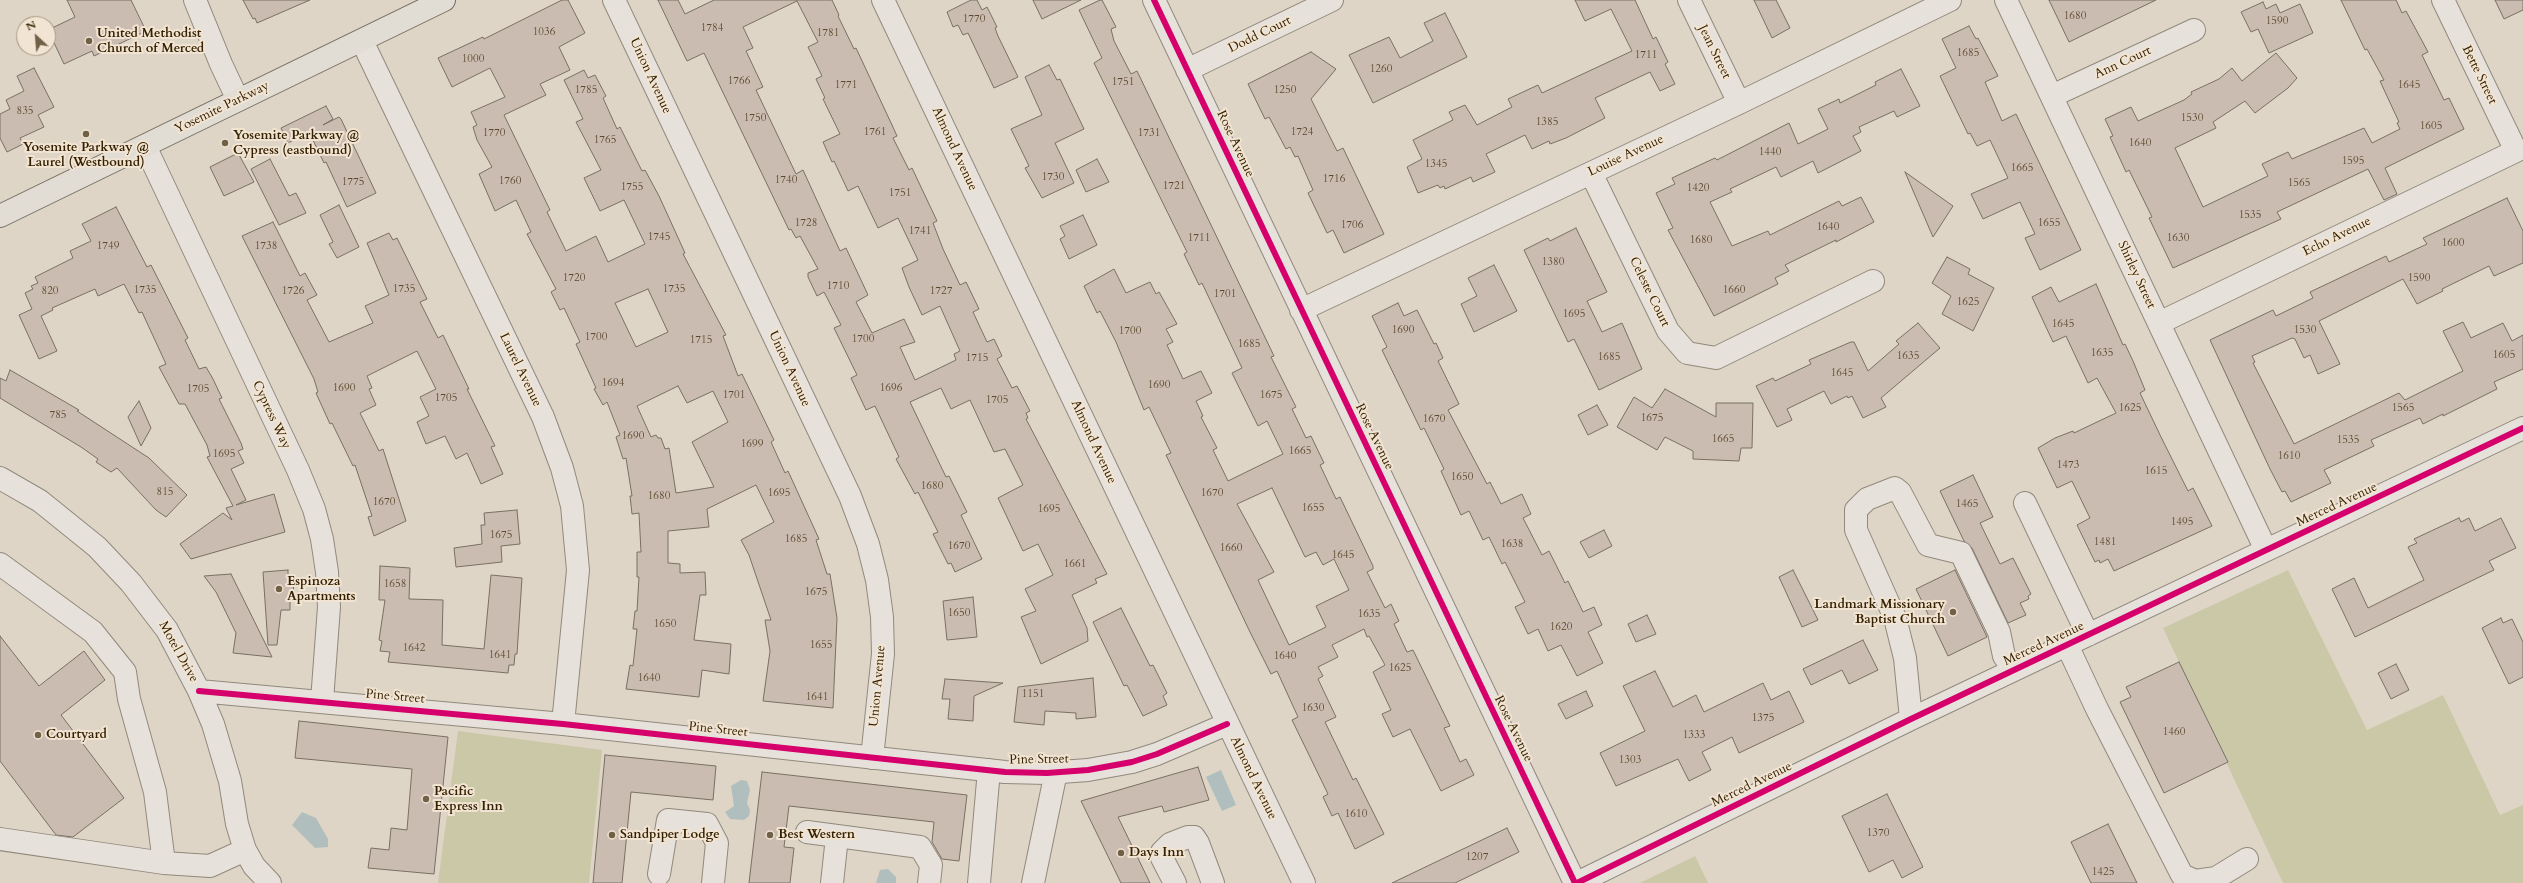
<!DOCTYPE html>
<style>
body{margin:0}
#map{position:relative;width:2523px;height:883px;overflow:hidden;background:#ded5c6;font-family:Cardo,serif}
canvas{display:block}
.north{position:absolute;left:16px;top:16px;width:40px;height:40px;box-sizing:border-box;background:#f1e4d3;border:1px solid #a6967f;border-radius:50%;rotate:334deg;font-size:11px;font-weight:700;line-height:16px;text-align:center;color:#352101}
.north::after{content:'';display:block;margin:auto;width:14px;height:18px;background:#706046;clip-path:polygon(50% 0,100% 100%,50% 72%,0 100%)}
</style>
<div id="map">
<canvas width="2523" height="883"></canvas>
<div class="north">N</div>
</div>
<script>
const c = document.querySelector('canvas').getContext('2d');
c.lineJoin = 'round';
function fillPath(path, color) { c.fillStyle = color; c.fill(path, 'evenodd'); }
const poly = rows => new Path2D(rows.map(r => 'M' + r).join(''));
function trace(path, color, width, dash) { c.strokeStyle = color; c.lineWidth = width; c.lineCap = dash ? 'butt' : 'round'; c.setLineDash(dash || []); c.stroke(path); }
function label(font, color, halo, rows, align = 'center') {
  c.font = font + ' Cardo,serif'; c.lineWidth = 4; c.setLineDash([]); c.textBaseline = 'middle'; c.strokeStyle = halo; c.fillStyle = color; for (const [text, x, y, turn = 0] of rows) {
    c.save(); c.translate(x, y); c.rotate((+turn || 0) * Math.PI / 180); c.textAlign = isNaN(turn) ? turn : align; if (halo) c.strokeText(text, 0, 0); c.fillText(text, 0, 0); c.restore();
  }
}
const green = poly([
 [2288,570,2367,730,2443,695,2500,815,2523,805,2523,883,2283,883,2163,628],
 [458,731,602,750,589,883,438,883],
 [1695,856,1708,883,1640,883]
]);
const water = poly([
 [1221,770,1236,805,1222,811,1206,777],
 [741,780,747,781,750,790,747,803,750,810,749,816,744,820,730,819,725,812,734,806,731,786],
 [302,812,316,818,328,839,328,847,315,848,292,825],
 [888,869,896,877,896,883,876,883,880,870]
]);
const building = poly([
 [67,0,131,0,146,31,94,56,92,51,64,64,48,30,75,17,67,0],
 [243,0,310,0,257,23,255,18,253,19,243,0],
 [562,0,568,0,585,33,559,47,570,70,540,84,546,95,504,115,550,210,547,212,566,251,596,236,608,262,645,244,624,200,600,211,584,178,601,170,576,122,583,119,564,80,584,70,588,78,595,75,606,96,603,98,617,129,620,127,642,171,645,170,659,196,685,253,683,254,726,335,723,336,738,376,742,374,774,440,771,442,785,473,788,471,819,539,816,540,827,574,830,574,837,618,833,708,763,701,770,651,765,620,771,620,749,555,741,540,774,522,756,485,707,509,709,527,668,531,668,563,680,564,680,573,705,572,706,595,700,595,694,640,731,644,729,674,702,670,699,697,626,689,630,665,633,666,637,629,633,629,635,611,637,611,639,577,637,577,637,552,641,552,639,513,632,514,630,496,632,496,626,458,623,459,616,437,620,435,607,402,603,405,594,389,596,388,576,344,580,342,564,308,560,310,551,292,556,289,527,234,531,232,516,200,495,211,479,174,492,167,477,140,473,127,477,125,471,112,505,97,490,68,452,87,438,58,483,37,484,39,562,0],
 [648,289,668,332,636,347,615,303,648,289],
 [678,386,687,403,713,391,728,422,692,442,714,487,676,493,669,448,665,449,661,438,658,438,656,435,651,437,637,406,678,386],
 [658,0,678,0,685,14,714,0,832,0,839,15,838,16,854,49,856,48,892,125,897,136,893,138,909,170,912,168,937,221,933,223,943,249,960,285,966,282,979,309,973,312,987,342,994,339,1002,356,997,359,1012,388,1017,386,1030,411,1026,413,1028,418,1026,419,1107,574,1095,579,1097,583,1072,595,1087,628,1088,641,1041,664,1021,617,1036,611,1025,589,1053,575,1038,544,1023,551,998,498,1023,485,1005,449,994,452,970,400,951,409,941,388,910,402,946,477,949,476,967,512,961,515,982,559,955,572,951,563,948,564,933,534,938,532,918,492,915,494,896,459,899,457,875,406,866,410,851,378,857,375,834,328,841,325,824,292,817,296,808,277,808,273,818,269,800,236,796,238,791,229,789,230,704,53,687,61,658,0],
 [797,1,818,42,808,47,822,76,816,79,825,98,823,99,840,134,823,142,832,162,834,161,848,191,858,186,878,228,898,218,918,260,902,268,909,287,922,315,940,306,960,351,954,354,956,360,915,380,900,347,915,342,904,319,872,333,856,302,868,295,846,248,840,251,803,170,796,174,756,90,763,87,746,51,753,48,743,27,797,1],
 [971,0,977,0,982,10,987,7,997,27,995,28,998,36,1018,77,994,88,968,33,963,35,958,25,953,27,947,12,971,0],
 [1033,0,1081,0,1042,19,1033,0],
 [1100,0,1102,0,1116,27,1111,29,1114,41,1131,74,1137,71,1274,356,1271,357,1296,407,1292,409,1306,438,1311,436,1324,463,1320,465,1336,499,1340,497,1373,566,1373,569,1367,572,1385,608,1391,604,1399,621,1394,624,1407,652,1413,650,1450,726,1444,728,1460,762,1466,759,1474,775,1441,791,1410,729,1393,737,1382,714,1391,710,1373,672,1385,665,1369,636,1367,637,1364,629,1332,645,1338,657,1318,667,1323,676,1318,679,1336,717,1325,722,1353,780,1356,778,1384,834,1355,849,1338,813,1332,816,1323,797,1328,794,1292,720,1298,717,1277,671,1271,674,1249,630,1166,455,1171,453,1149,407,1144,410,1116,342,1100,311,1097,313,1084,286,1114,269,1126,293,1150,282,1156,294,1159,292,1177,324,1166,329,1173,342,1167,345,1183,379,1201,371,1212,393,1196,401,1203,416,1201,417,1217,448,1213,450,1228,481,1283,454,1267,421,1258,426,1232,373,1242,368,1202,283,1199,285,1184,254,1187,252,1094,63,1102,58,1079,10,1100,0],
 [1272,488,1305,557,1316,552,1323,565,1334,559,1349,590,1316,606,1326,627,1289,645,1258,580,1274,572,1237,504,1272,488],
 [1575,0,1635,0,1653,39,1656,37,1668,62,1665,64,1675,84,1660,91,1650,72,1595,98,1605,118,1566,138,1550,144,1549,141,1532,149,1525,135,1486,154,1495,172,1473,182,1471,177,1445,189,1444,186,1440,188,1438,185,1418,193,1407,167,1422,159,1413,140,1453,120,1449,112,1465,105,1477,125,1512,107,1508,99,1538,85,1542,93,1632,51,1611,9,1585,21,1575,0],
 [1754,0,1776,0,1790,28,1772,38,1754,0],
 [2049,0,2156,0,2069,42,2049,0],
 [2341,0,2396,0,2402,13,2406,11,2428,52,2422,55,2444,100,2449,98,2464,129,2385,168,2397,194,2384,200,2368,169,2277,212,2281,219,2173,268,2149,218,2152,217,2129,170,2126,172,2110,137,2113,136,2105,119,2131,107,2138,121,2184,100,2192,94,2191,92,2219,79,2232,68,2242,81,2276,53,2297,78,2288,88,2255,113,2245,101,2213,122,2216,128,2175,148,2203,207,2268,176,2262,164,2288,152,2292,159,2364,128,2372,143,2400,129,2397,123,2399,122,2380,81,2384,80,2367,49,2365,50,2341,0],
 [2495,0,2523,0,2523,10,2504,19,2495,0],
 [2263,2,2266,9,2276,4,2280,13,2300,4,2313,33,2269,53,2258,29,2251,32,2241,12,2263,2],
 [1445,13,1467,57,1373,103,1349,55,1389,37,1400,58,1433,41,1424,23,1445,13],
 [1969,26,1976,39,1978,38,1998,76,1985,82,2002,121,2016,114,2081,250,2040,270,2025,238,2035,234,2020,202,1983,219,1971,194,2008,178,1990,140,1977,146,1970,133,1968,134,1940,76,1956,68,1942,39,1969,26],
 [1311,52,1336,69,1311,99,1337,151,1343,148,1384,234,1344,253,1333,230,1327,233,1308,193,1313,190,1298,156,1295,157,1290,147,1286,149,1269,117,1265,119,1248,84,1311,52],
 [1049,65,1057,80,1060,79,1084,129,1055,143,1074,183,1042,198,1025,168,1029,166,1011,129,1042,115,1025,77,1049,65],
 [34,68,54,107,38,115,44,127,20,138,23,144,7,152,0,138,0,114,10,109,6,100,24,91,17,76,34,68],
 [1901,69,1920,106,1897,117,1894,111,1859,127,1861,132,1853,136,1861,151,1818,173,1813,161,1781,177,1776,167,1730,189,1732,192,1710,202,1732,246,1768,231,1770,235,1839,201,1842,206,1861,197,1874,222,1836,242,1836,240,1785,265,1789,271,1775,278,1778,284,1714,316,1668,230,1673,228,1656,193,1675,184,1672,178,1715,158,1717,160,1789,123,1798,144,1828,129,1818,109,1839,99,1840,103,1876,85,1875,82,1901,69],
 [326,106,333,119,323,125,339,117,341,119,376,193,347,207,326,162,324,163,309,132,288,143,281,128,326,106],
 [238,153,254,182,224,196,210,167,238,153],
 [270,159,289,196,296,193,306,213,279,225,251,169,270,159],
 [1097,159,1109,182,1086,192,1076,170,1097,159],
 [1905,172,1953,206,1933,237,1905,172],
 [2507,198,2523,231,2523,263,2494,276,2489,266,2442,289,2443,291,2417,304,2403,279,2319,321,2340,364,2318,374,2310,355,2304,358,2295,339,2292,338,2252,356,2255,362,2253,363,2294,444,2399,393,2405,400,2463,371,2443,331,2463,322,2471,338,2503,323,2512,341,2523,335,2523,369,2494,382,2497,389,2443,416,2443,414,2423,424,2420,418,2371,440,2374,446,2324,470,2331,483,2291,502,2285,491,2282,492,2270,469,2210,340,2273,310,2276,316,2313,298,2310,292,2386,256,2389,262,2427,244,2423,238,2507,198],
 [339,205,359,247,337,258,329,244,333,242,320,215,339,205],
 [116,207,147,267,151,265,188,338,185,340,199,369,206,367,213,379,222,398,219,399,241,443,243,449,238,451,244,463,231,469,246,500,236,505,274,494,285,532,191,559,180,544,223,513,232,520,226,508,233,506,207,457,210,456,207,445,185,404,179,404,159,367,166,364,142,312,139,313,124,284,98,296,95,289,52,308,53,310,41,316,57,351,39,359,19,315,32,309,25,293,33,289,31,286,38,283,35,277,73,258,70,251,91,241,82,224,116,207],
 [1083,215,1097,245,1069,259,1060,239,1065,236,1060,226,1083,215],
 [273,222,300,276,305,273,317,295,307,300,329,342,373,323,365,306,389,295,367,243,389,233,393,240,397,238,427,299,420,302,438,338,443,335,469,389,467,389,495,446,491,447,503,474,481,484,467,453,456,459,445,436,426,444,417,422,429,416,420,397,436,389,417,351,367,376,372,388,369,389,376,405,360,413,379,451,383,449,406,521,374,536,368,517,372,516,355,465,353,466,332,423,330,424,316,393,318,392,314,379,242,236,273,222],
 [1576,228,1607,292,1587,301,1602,332,1622,323,1642,369,1599,390,1574,339,1568,342,1524,250,1548,238,1550,241,1576,228],
 [1947,257,1970,269,1968,274,1994,288,1973,331,1942,314,1951,296,1932,283,1947,257],
 [1494,265,1517,311,1474,332,1461,304,1477,296,1468,278,1494,265],
 [2096,284,2123,345,2125,344,2133,361,2145,390,2140,393,2161,437,2188,491,2193,488,2212,526,2114,571,2108,559,2100,563,2099,560,2095,562,2077,525,2090,518,2072,481,2057,488,2038,448,2055,438,2073,431,2074,433,2116,413,2097,378,2088,383,2066,336,2053,342,2032,297,2051,287,2059,302,2096,284],
 [1398,303,1404,316,1417,310,1434,344,1436,343,1443,358,1438,361,1459,404,1448,410,1487,484,1490,482,1501,504,1522,494,1531,514,1523,518,1542,555,1549,551,1565,583,1568,581,1583,612,1594,607,1602,625,1588,632,1603,663,1577,676,1561,645,1548,651,1538,629,1528,634,1515,607,1525,602,1505,562,1502,564,1489,537,1483,540,1469,511,1461,515,1441,471,1444,469,1424,428,1421,430,1382,350,1387,347,1372,316,1398,303],
 [1918,323,1940,348,1881,398,1886,407,1863,418,1852,396,1848,398,1847,396,1831,404,1824,391,1787,409,1792,420,1777,427,1756,386,1773,378,1775,381,1811,364,1809,360,1851,342,1854,342,1868,371,1899,344,1896,341,1918,323],
 [10,370,79,410,77,411,149,458,187,495,166,517,156,510,117,468,111,472,96,462,98,459,81,447,0,398,0,378,6,381,10,370],
 [1665,389,1716,417,1716,403,1753,403,1752,448,1741,448,1739,461,1693,459,1693,451,1665,437,1657,450,1617,427,1634,397,1652,408,1665,389],
 [139,401,151,428,141,446,128,417,139,401],
 [1597,405,1608,425,1588,435,1578,415,1597,405],
 [1973,475,1993,517,1980,523,2000,564,2013,558,2031,594,2028,596,2029,599,2020,603,2026,615,2008,623,1972,548,1964,541,1940,491,1973,475],
 [517,510,520,544,501,546,502,562,456,567,454,548,482,544,481,525,485,525,484,513,517,510],
 [2459,518,2461,522,2469,518,2475,531,2501,518,2516,548,2489,561,2494,570,2355,637,2332,589,2354,578,2368,608,2424,580,2408,547,2417,543,2414,539,2459,518],
 [1604,530,1612,546,1589,558,1580,542,1604,530],
 [380,566,410,568,409,599,443,600,442,645,484,649,491,575,522,578,517,654,515,654,514,665,509,665,508,673,388,662,390,652,380,651,382,641,379,640,385,600,379,600,380,566],
 [288,570,288,579,293,579,294,599,290,599,290,610,281,610,277,645,268,645,263,572,288,570],
 [1793,570,1818,620,1802,627,1779,577,1793,570],
 [1955,570,1987,637,1948,656,1916,589,1955,570],
 [231,574,272,657,233,653,236,633,216,592,204,576,231,574],
 [973,597,977,637,947,640,943,601,973,597],
 [1121,608,1150,666,1153,665,1167,693,1163,696,1167,705,1143,716,1127,685,1124,686,1093,622,1121,608],
 [1647,615,1656,634,1636,642,1628,624,1647,615],
 [2501,618,2503,623,2512,619,2523,642,2523,677,2509,684,2482,628,2501,618],
 [0,636,39,686,84,651,105,680,61,715,124,798,73,837,56,835,0,761,0,636],
 [1863,640,1878,670,1849,684,1842,670,1811,685,1803,669,1863,640],
 [2179,662,2228,762,2164,793,2120,702,2131,697,2126,687,2179,662],
 [2396,664,2409,690,2391,699,2378,673,2396,664],
 [1655,671,1673,707,1696,695,1704,712,1763,683,1771,700,1789,691,1804,722,1739,753,1732,737,1702,752,1711,770,1689,781,1678,759,1616,786,1600,753,1645,731,1623,686,1655,671],
 [1093,678,1096,717,1076,719,1076,713,1045,711,1044,725,1014,722,1018,687,1093,678],
 [945,679,1003,683,974,696,973,721,948,719,950,699,942,699,945,679],
 [1586,691,1593,706,1566,719,1558,704,1586,691],
 [299,721,448,737,434,874,368,868,371,848,389,850,391,828,407,830,412,769,295,758,299,721],
 [605,755,716,766,713,800,631,792,622,883,593,883,605,755],
 [1198,767,1209,800,1164,812,1162,806,1118,817,1150,883,1121,883,1081,801,1198,767],
 [762,772,967,795,959,861,942,859,932,842,934,822,789,806,784,847,794,848,790,883,749,883,762,772],
 [1887,794,1923,867,1902,878,1893,860,1869,872,1842,816,1887,794],
 [2108,824,2137,883,2091,883,2071,842,2108,824],
 [1507,828,1519,852,1455,883,1392,883,1507,828]
]);
const minor = poly([
 [195,0,221,64,238,100],
 [614,0,850,496,868,544,877,580,882,617,883,654,872,758],
 [883,0,1304,883],
 [1154,0,1575,883],
 [1689,0,1739,103],
 [2006,0,2266,550],
 [362,41,543,417,562,468,572,506,578,570,563,724],
 [1187,70,1332,0],
 [2052,96,2194,30],
 [145,146,298,470,314,509,322,539,327,572,329,607,322,701],
 [1591,173,1668,331,1687,353,1716,358,1873,281],
 [1301,310,1739,103,1950,0],
 [2159,323,2516,151,2443,0],
 [0,478,40,501,97,547,131,583,167,630,199,691,213,724,230,781,237,824,245,850,254,866,270,883],
 [2025,503,2088,635],
 [0,564,93,632,125,672,129,699,155,792,164,863],
 [2067,645,2097,709,2182,875,2195,881,2216,878,2247,859],
 [199,691,563,724,1005,772,1047,773,1088,770,1132,762,1157,754,1227,724],
 [1911,719,1905,658,1895,618,1856,530,1856,510,1867,499,1895,488,1900,492,1928,545,1961,553,1999,632,2004,656,2014,670],
 [807,832,920,847,931,865,929,883],
 [0,839,164,863,210,866,245,850],
 [659,874,668,820,707,824,717,843,713,883],
 [832,883,837,837],
 [979,883,989,770],
 [1033,883,1056,772],
 [1175,883,1162,858,1162,852,1170,844,1188,837,1194,837,1198,843,1213,883],
 [1577,883,1911,719,2523,428]
]);
const major = poly([
 [0,216,444,0]
]);
const cycleway = poly([
 [1154,0,1575,883],
 [199,691,563,724,1005,772,1047,773,1088,770,1132,762,1157,754,1227,724],
 [1577,883,1911,719,2523,428]
]);
const markers = [
 [89,41,4,"#706046"],
 [86,134,4,"#706046"],
 [225,143,4,"#706046"],
 [279,589,4,"#706046"],
 [1953,612,4,"#706046"],
 [38,735,4,"#706046"],
 [426,799,4,"#706046"],
 [612,835,4,"#706046"],
 [770,835,4,"#706046"],
 [1121,853,4,"#706046"]
];
const numberNames = [
 ["1680",2075,16],
 ["1770",974,19],
 ["1590",2277,21],
 ["1784",712,28],
 ["1036",544,32],
 ["1781",828,33],
 ["1685",1968,53],
 ["1711",1646,55],
 ["1000",473,59],
 ["1260",1381,69],
 ["1766",739,81],
 ["1751",1123,82],
 ["1771",846,85],
 ["1645",2409,85],
 ["1785",586,90],
 ["1250",1285,90],
 ["835",25,111],
 ["1750",755,118],
 ["1530",2192,118],
 ["1385",1547,122],
 ["1605",2431,126],
 ["1761",875,132],
 ["1724",1302,132],
 ["1770",494,133],
 ["1731",1149,133],
 ["1765",605,140],
 ["1640",2140,143],
 ["1440",1770,152],
 ["1595",2353,161],
 ["1345",1436,164],
 ["1665",2022,168],
 ["1730",1053,177],
 ["1716",1334,179],
 ["1740",786,180],
 ["1760",510,181],
 ["1775",353,182],
 ["1565",2299,183],
 ["1721",1174,186],
 ["1755",632,187],
 ["1420",1698,188],
 ["1751",900,193],
 ["1535",2250,215],
 ["1728",806,223],
 ["1655",2049,223],
 ["1706",1352,225],
 ["1640",1828,227],
 ["1741",920,231],
 ["1745",659,237],
 ["1711",1199,238],
 ["1630",2178,238],
 ["1680",1701,240],
 ["1600",2453,243],
 ["1749",108,246],
 ["1738",266,246],
 ["1380",1553,262],
 ["1720",574,278],
 ["1590",2419,278],
 ["1710",838,286],
 ["1735",404,289],
 ["1735",674,289],
 ["1735",145,290],
 ["1660",1734,290],
 ["820",50,291],
 ["1726",293,291],
 ["1727",941,291],
 ["1701",1225,294],
 ["1625",1968,302],
 ["1695",1574,314],
 ["1645",2063,324],
 ["1690",1403,330],
 ["1530",2305,330],
 ["1700",1130,331],
 ["1700",596,337],
 ["1700",863,339],
 ["1715",701,340],
 ["1685",1249,344],
 ["1635",2102,353],
 ["1605",2504,355],
 ["1635",1908,356],
 ["1685",1609,357],
 ["1715",977,358],
 ["1645",1842,373],
 ["1694",613,383],
 ["1690",1159,385],
 ["1690",344,388],
 ["1696",891,388],
 ["1705",198,389],
 ["1701",734,395],
 ["1675",1271,395],
 ["1705",446,398],
 ["1705",997,400],
 ["1625",2130,408],
 ["1565",2403,408],
 ["785",58,415],
 ["1675",1652,418],
 ["1670",1434,419],
 ["1690",633,436],
 ["1665",1723,439],
 ["1535",2348,440],
 ["1699",752,444],
 ["1665",1300,451],
 ["1695",224,454],
 ["1610",2289,456],
 ["1473",2068,465],
 ["1615",2156,471],
 ["1650",1462,477],
 ["1680",932,486],
 ["815",165,492],
 ["1695",779,493],
 ["1670",1212,493],
 ["1680",659,496],
 ["1670",384,502],
 ["1465",1967,504],
 ["1655",1313,508],
 ["1695",1049,509],
 ["1495",2182,522],
 ["1675",501,535],
 ["1685",796,539],
 ["1481",2105,542],
 ["1638",1512,544],
 ["1670",959,546],
 ["1660",1231,548],
 ["1645",1343,555],
 ["1661",1075,564],
 ["1658",395,584],
 ["1675",816,592],
 ["1650",959,613],
 ["1635",1369,614],
 ["1650",665,624],
 ["1620",1561,627],
 ["1655",821,645],
 ["1642",414,648],
 ["1641",500,655],
 ["1640",1285,656],
 ["1625",1400,668],
 ["1640",649,678],
 ["1151",1033,694],
 ["1641",817,697],
 ["1630",1313,708],
 ["1375",1763,718],
 ["1460",2174,732],
 ["1333",1694,735],
 ["1303",1630,760],
 ["1610",1356,814],
 ["1370",1878,833],
 ["1207",1477,857],
 ["1425",2103,872]
];
const poiNames = [
 ["United Methodist",97,34],
 ["Church of Merced",97,49],
 ["Yosemite Parkway @",233,136],
 ["Cypress (eastbound)",233,151],
 ["Yosemite Parkway @",86,148,"center"],
 ["Laurel (Westbound)",86,163,"center"],
 ["Espinoza",287,582],
 ["Apartments",287,597],
 ["Landmark Missionary",1945,605,"right"],
 ["Baptist Church",1945,620,"right"],
 ["Courtyard",46,735],
 ["Pacific",434,792],
 ["Express Inn",434,807],
 ["Sandpiper Lodge",620,835],
 ["Best Western",778,835],
 ["Days Inn",1129,853]
];
const streetNames = [
 ["Dodd Court",1260,35,-26],
 ["Jean Street",1714,52,64],
 ["Ann Court",2123,63,-25],
 ["Bette Street",2479,75,64],
 ["Union Avenue",650,76,65],
 ["Yosemite Parkway",222,108,-26],
 ["Rose Avenue",1235,144,65],
 ["Almond Avenue",954,149,65],
 ["Louise Avenue",1626,156,-25],
 ["Echo Avenue",2337,237,-26],
 ["Shirley Street",2136,275,65],
 ["Celeste Court",1649,292,64],
 ["Union Avenue",789,369,65],
 ["Laurel Avenue",520,370,64],
 ["Cypress Way",271,415,65],
 ["Rose Avenue",1374,437,64],
 ["Almond Avenue",1093,442,65],
 ["Merced Avenue",2337,505,-25],
 ["Merced Avenue",2044,644,-25],
 ["Motel Drive",178,652,61],
 ["Union Avenue",878,686,-85],
 ["Pine Street",395,697,5],
 ["Rose Avenue",1513,729,64],
 ["Pine Street",718,730,6],
 ["Pine Street",1039,760,-1],
 ["Almond Avenue",1253,778,64],
 ["Merced Avenue",1752,785,-26]
];
fillPath(green, '#cbc8a7');
fillPath(water, '#b0bfbe');
fillPath(building, '#cbbcb1');
trace(building, '#787063', 1);
trace(minor, '#91897c', 24);
trace(major, '#787063', 24);
trace(minor, '#e6e1da', 22);
trace(major, '#e1dcd4', 22);
trace(cycleway, '#d6006c', 6);
for (const [x, y, r, color] of markers) { const dot = new Path2D(); dot.arc(x, y, r, 0, 2 * Math.PI); c.fillStyle = color; c.fill(dot); trace(dot, '#f1e4d3', 1.5); }
label('11px', '#5c492f', null, numberNames);
label('bold 13px', '#352101', '#f1e4d3', poiNames, 'left');
label('13px', '#352101', '#f1e4d3', streetNames);
</script>
